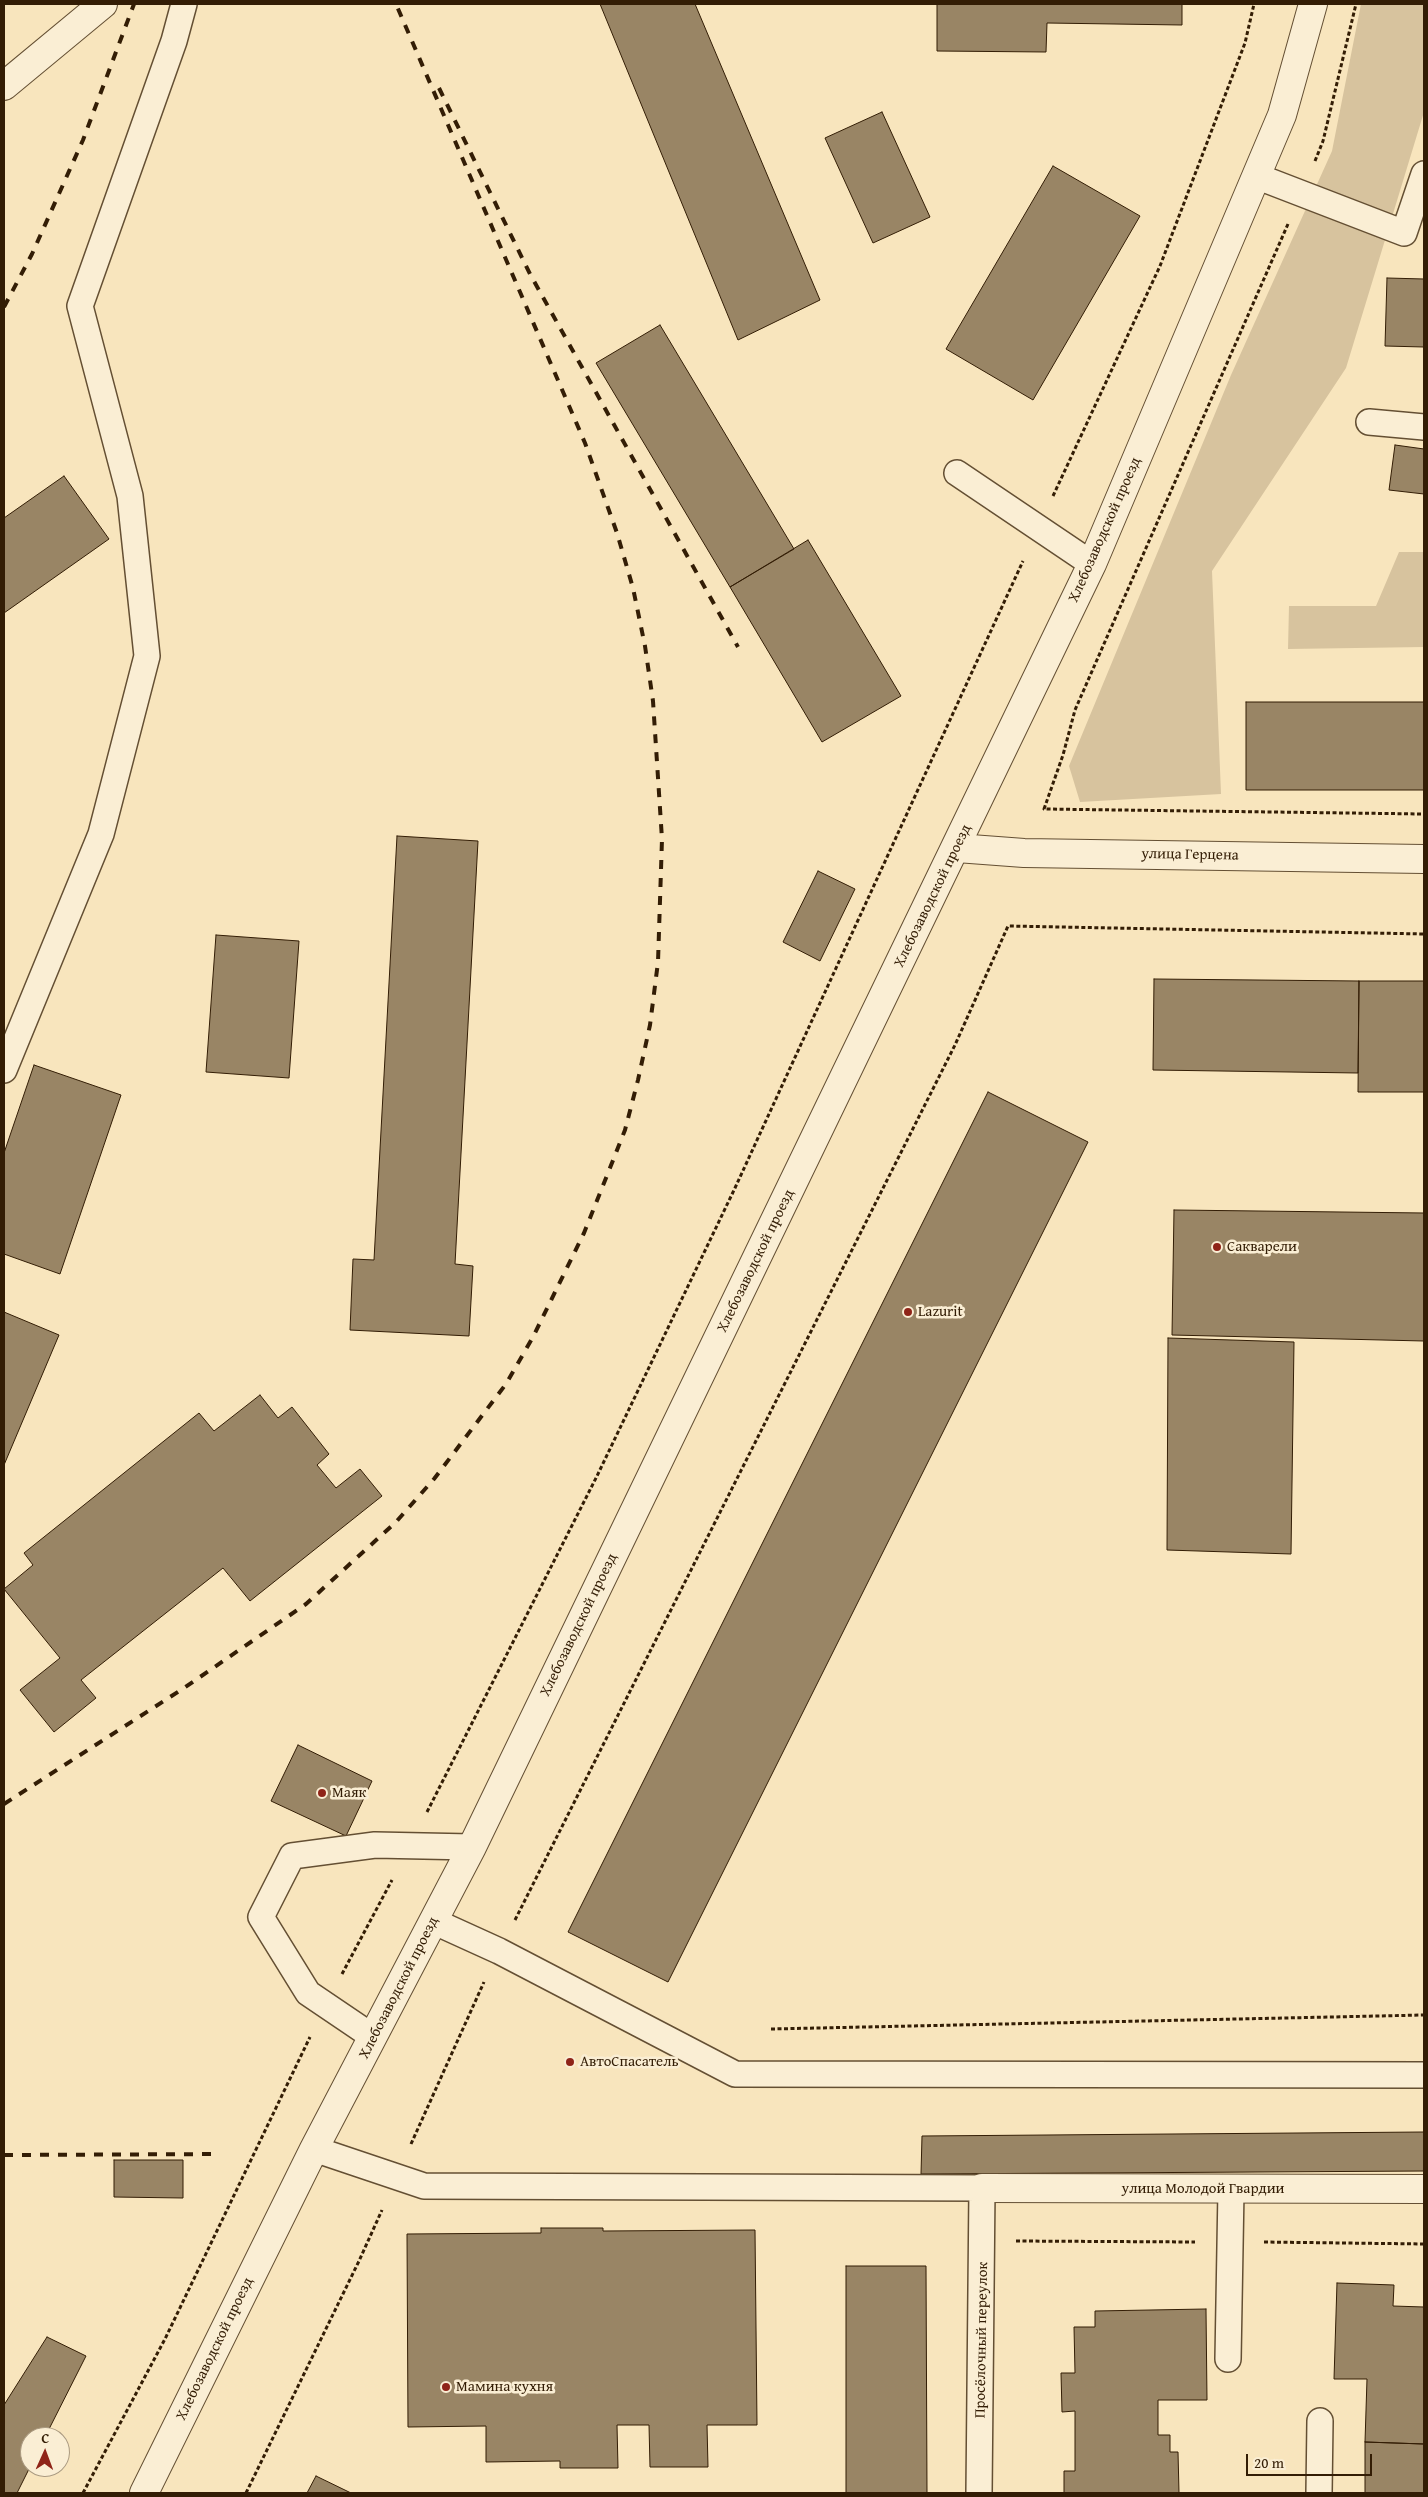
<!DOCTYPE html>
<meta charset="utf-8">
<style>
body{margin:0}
#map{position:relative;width:1428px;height:2497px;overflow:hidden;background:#f8e5bd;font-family:"Gentium Book Plus",serif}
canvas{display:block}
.frame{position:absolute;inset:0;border:5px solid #331d05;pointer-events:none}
.north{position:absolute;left:20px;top:2427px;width:50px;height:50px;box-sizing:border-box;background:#faeed4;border:1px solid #aa9a81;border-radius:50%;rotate:2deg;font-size:14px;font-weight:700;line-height:20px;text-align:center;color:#331d05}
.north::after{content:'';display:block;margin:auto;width:18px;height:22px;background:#8f2418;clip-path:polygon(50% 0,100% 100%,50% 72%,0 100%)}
.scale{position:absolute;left:1246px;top:2454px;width:126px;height:22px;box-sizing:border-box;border:2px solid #331d05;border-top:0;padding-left:6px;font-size:15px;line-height:18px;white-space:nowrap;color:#331d05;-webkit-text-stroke:4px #faeed4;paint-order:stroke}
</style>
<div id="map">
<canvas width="1428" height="2497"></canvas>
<div class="frame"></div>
<div class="north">С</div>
<div class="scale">20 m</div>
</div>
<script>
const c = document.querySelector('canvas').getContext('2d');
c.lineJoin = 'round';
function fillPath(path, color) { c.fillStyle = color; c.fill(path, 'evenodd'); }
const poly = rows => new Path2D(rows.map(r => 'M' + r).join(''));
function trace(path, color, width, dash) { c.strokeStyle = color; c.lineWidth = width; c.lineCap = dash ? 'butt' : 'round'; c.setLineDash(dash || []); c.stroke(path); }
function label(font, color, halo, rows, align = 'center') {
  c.font = font + ' "Gentium Book Plus",serif'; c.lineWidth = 5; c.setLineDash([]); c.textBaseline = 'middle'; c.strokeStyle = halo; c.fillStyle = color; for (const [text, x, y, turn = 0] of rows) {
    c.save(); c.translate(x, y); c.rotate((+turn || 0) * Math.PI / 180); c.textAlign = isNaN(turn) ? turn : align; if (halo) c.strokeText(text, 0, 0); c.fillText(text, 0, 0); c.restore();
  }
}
const green = poly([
 [1361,4,1424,4,1424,112,1346,368,1212,571,1221,794,1080,802,1069,766,1231,375,1332,151],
 [1399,552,1424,552,1424,647,1288,649,1289,606,1376,606]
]);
const building = poly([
 [600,4,695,4,820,300,738,340,600,4],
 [937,4,1182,4,1182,25,1047,23,1046,52,937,51,937,4],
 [882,112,930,217,873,243,825,138,882,112],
 [1053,166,1140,216,1033,400,946,349,1053,166],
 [1387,278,1424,279,1424,347,1385,346,1387,278],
 [660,325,794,549,730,587,596,363,660,325],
 [1395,445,1424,449,1424,494,1389,490,1395,445],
 [64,476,109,539,4,613,4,518,64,476],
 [808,540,901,696,822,742,730,587,808,540],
 [1246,702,1424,702,1424,790,1246,790,1246,702],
 [397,836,478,841,455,1264,473,1266,469,1336,350,1330,353,1259,374,1260,397,836],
 [818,871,855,889,820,961,783,942,818,871],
 [216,935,299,941,289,1078,206,1072,216,935],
 [1154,979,1359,981,1358,1073,1153,1070,1154,979],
 [1359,981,1424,981,1424,1092,1358,1092,1359,981],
 [34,1065,121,1095,60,1274,4,1254,4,1153,34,1065],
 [988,1092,1088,1142,668,1982,568,1932,988,1092],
 [1174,1210,1424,1213,1424,1341,1172,1335,1174,1210],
 [4,1312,59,1335,4,1465,4,1312],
 [1168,1338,1294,1342,1291,1554,1167,1550,1168,1338],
 [260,1395,278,1418,292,1407,329,1454,317,1465,336,1488,360,1469,382,1496,250,1601,223,1568,81,1680,96,1698,54,1732,20,1690,60,1658,4,1589,33,1565,24,1553,199,1413,214,1431,260,1395],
 [298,1745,372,1781,346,1836,271,1801,298,1745],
 [1424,2132,1424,2171,921,2174,922,2136,1424,2132],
 [114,2160,183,2160,183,2198,114,2197,114,2160],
 [541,2228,603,2228,603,2231,755,2230,757,2425,707,2425,708,2467,650,2467,649,2425,617,2425,618,2468,560,2468,560,2461,486,2462,486,2426,408,2427,407,2234,541,2233,541,2228],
 [846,2266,926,2266,927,2493,846,2493,846,2266],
 [1337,2283,1394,2285,1393,2306,1424,2307,1424,2444,1365,2442,1367,2379,1334,2379,1337,2283],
 [1206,2309,1207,2400,1158,2400,1158,2435,1170,2435,1170,2452,1178,2452,1179,2493,1064,2493,1064,2471,1075,2471,1075,2411,1062,2412,1061,2373,1075,2373,1074,2327,1095,2327,1095,2311,1206,2309],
 [47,2337,86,2356,45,2437,30,2437,30,2467,17,2493,4,2493,4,2405,47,2337],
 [1365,2442,1424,2444,1424,2493,1365,2493,1365,2442],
 [316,2476,351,2493,307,2493,316,2476]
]);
const path = poly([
 [1315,161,1323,141,1356,4],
 [1288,224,1075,710,1063,755,1044,809,1424,814],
 [1053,496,1160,266,1245,43,1254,4],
 [427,1812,597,1476,735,1188,1023,561],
 [515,1920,955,1045,1008,926,1424,934],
 [342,1974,392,1880],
 [771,2029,1424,2015],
 [411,2144,484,1982],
 [1016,2241,1195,2242],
 [1264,2242,1424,2244],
 [83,2493,165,2339,310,2037],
 [246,2493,359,2261,382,2210]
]);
const service = poly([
 [1256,176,1404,233,1424,174],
 [1369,422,1424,427],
 [957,473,1092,564],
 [4,1070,101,834,147,656,130,496,80,306,174,41,184,4],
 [433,1921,499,1951,735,2074,1424,2075],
 [373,2037,308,1993,261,1917,292,1856,375,1845,472,1847],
 [314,2149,424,2186,982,2188,979,2493],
 [1228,2359,1231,2190],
 [1319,2493,1320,2421]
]);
const minor = poly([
 [4,86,103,4],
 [957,848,1024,853,1424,859],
 [982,2188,1424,2189]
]);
const tertiary = poly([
 [144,2493,314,2149,472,1847,1092,564,1282,115,1313,4]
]);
const rail = poly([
 [439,88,530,274,738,647],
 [4,307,32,254,83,140,134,4],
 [4,1804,184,1688,306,1604,396,1522,434,1479,506,1384,533,1337,584,1233,606,1178,625,1130,638,1080,650,1025,658,962,662,839,653,701,645,646,633,588,617,533,585,443,396,4],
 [4,2155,220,2154]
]);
const markers = [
 [1217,1247,5,"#8f2418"],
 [908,1312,5,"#8f2418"],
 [322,1793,5,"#8f2418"],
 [570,2062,5,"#8f2418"],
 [446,2387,5,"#8f2418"]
];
const streetNames = [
 ["Хлебозаводской проезд",1105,530,-66],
 ["улица Герцена",1190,855,1],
 ["Хлебозаводской проезд",933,896,-64],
 ["Хлебозаводской проезд",756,1261,-64],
 ["Хлебозаводской проезд",579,1625,-64],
 ["Хлебозаводской проезд",399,1988,-63],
 ["улица Молодой Гвардии",1203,2189],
 ["Просёлочный переулок",982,2340,-89],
 ["Хлебозаводской проезд",215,2349,-64]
];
const poiNames = [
 ["Сакварели",1227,1247],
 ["Lazurit",918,1312],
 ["Маяк",332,1793],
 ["АвтоСпасатель",580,2062],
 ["Мамина кухня",456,2387]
];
fillPath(green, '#d7c39e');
fillPath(building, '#998565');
trace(building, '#331d05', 1);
trace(service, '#644f33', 28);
trace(minor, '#644f33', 30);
trace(tertiary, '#644f33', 30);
trace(path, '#331d05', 3, [4, 2.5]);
trace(service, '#faeed4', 25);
trace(minor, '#faeed4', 28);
trace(tertiary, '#faeed4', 28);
trace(rail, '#331d05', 4, [9, 9]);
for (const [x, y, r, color] of markers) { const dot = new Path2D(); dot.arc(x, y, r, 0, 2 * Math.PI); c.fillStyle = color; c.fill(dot); trace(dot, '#faeed4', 2); }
label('15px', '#331d05', '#faeed4', streetNames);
label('15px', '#331d05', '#faeed4', poiNames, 'left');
</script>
